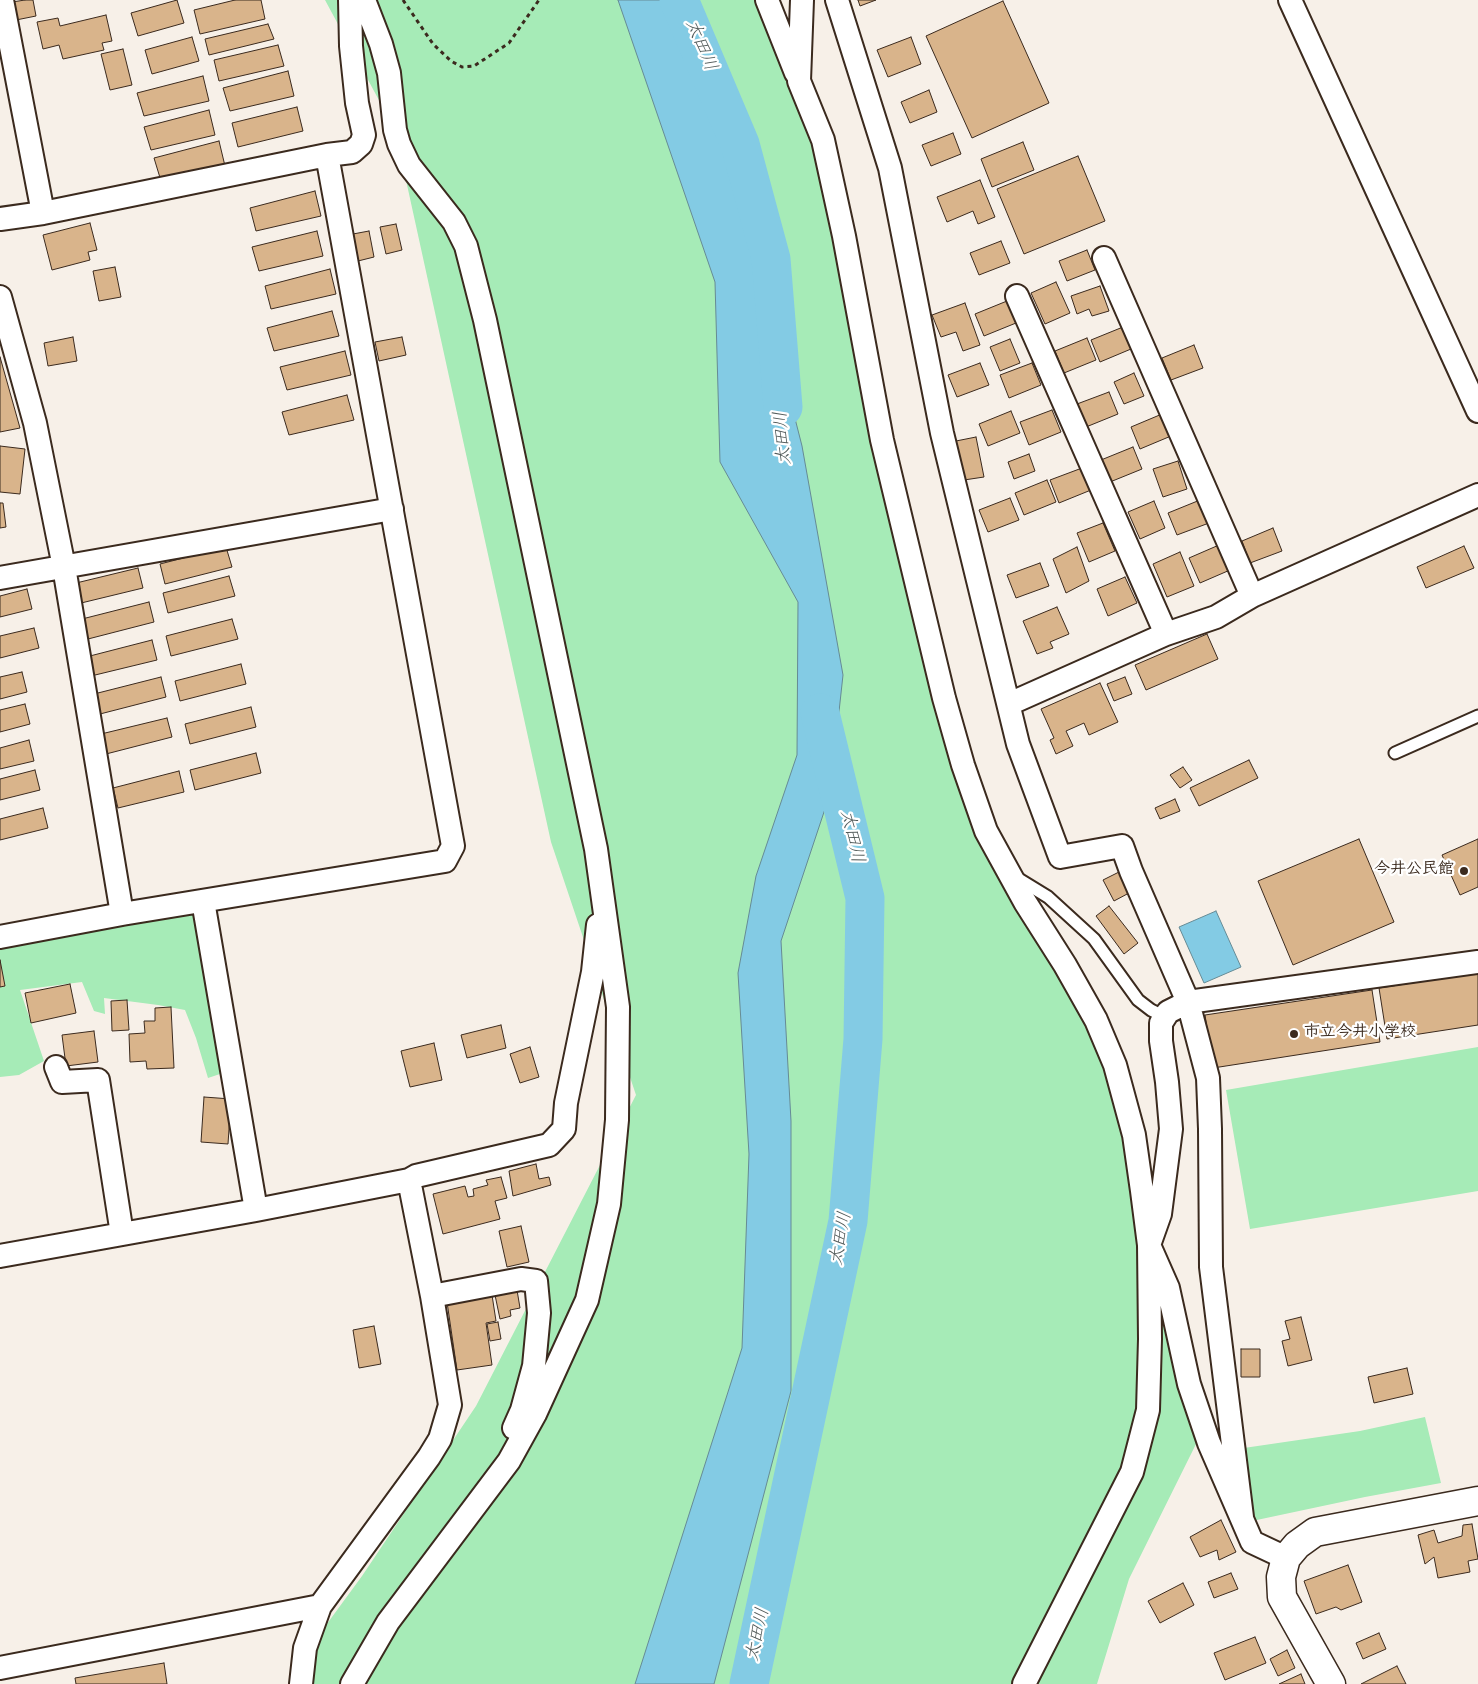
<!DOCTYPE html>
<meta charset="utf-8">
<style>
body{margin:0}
canvas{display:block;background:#f7f0e8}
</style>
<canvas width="1478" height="1684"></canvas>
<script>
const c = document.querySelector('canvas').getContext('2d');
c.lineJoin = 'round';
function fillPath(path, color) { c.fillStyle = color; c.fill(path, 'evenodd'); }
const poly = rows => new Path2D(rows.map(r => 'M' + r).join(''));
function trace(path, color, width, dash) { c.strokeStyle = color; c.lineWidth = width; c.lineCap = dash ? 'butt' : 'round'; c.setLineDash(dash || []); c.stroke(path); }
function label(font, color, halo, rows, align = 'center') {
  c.font = font + ' Dekko,"Klee One",sans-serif'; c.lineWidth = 4.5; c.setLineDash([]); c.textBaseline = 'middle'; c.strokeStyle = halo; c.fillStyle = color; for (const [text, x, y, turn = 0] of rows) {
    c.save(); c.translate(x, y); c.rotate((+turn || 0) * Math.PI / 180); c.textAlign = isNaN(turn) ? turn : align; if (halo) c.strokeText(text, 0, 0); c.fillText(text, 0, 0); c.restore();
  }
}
const green = poly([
 [325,0,765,0,823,140,929,635,996,848,1115,1065,1198,1440,1129,1579,1097,1684,301,1684,321,1632,362,1576,476,1406,636,1095,551,842,395,130],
 [197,913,232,1070,208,1078,196,1038,185,1010,158,1005,104,998,105,1014,94,1011,82,982,20,990,44,1061,19,1075,0,1077,0,948],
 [1478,1047,1478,1191,1250,1229,1226,1090],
 [1425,1417,1441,1483,1365,1497,1252,1521,1237,1449,1360,1431]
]);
const water = poly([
 [618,0,674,0,730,163,802,446,843,675,830,794,781,941,791,1121,791,1391,714,1684,635,1684,742,1348,749,1154,738,973,756,876,797,755,798,602,720,462,715,282,618,0],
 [1216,911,1241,967,1204,983,1179,927,1216,911]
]);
const river = poly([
 [679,0,740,144,771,259,783,407],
 [749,1684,848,1221,863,1039,865,898,820,713]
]);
const building = poly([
 [25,0,33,0,36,16,16,20,12,2,25,0],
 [177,0,184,23,138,36,131,13,177,0],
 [235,0,261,0,265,19,200,34,194,10,235,0],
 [858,0,876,0,860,6,858,0],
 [1003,1,1049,103,972,138,926,36,1003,1],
 [106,15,112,41,102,43,104,50,63,59,59,45,43,49,37,22,58,18,60,26,106,15],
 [268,24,274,39,209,55,205,39,268,24],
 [192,37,199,61,152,74,145,50,192,37],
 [911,37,921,64,888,77,877,50,911,37],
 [278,45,284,66,219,81,214,60,278,45],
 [123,49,132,85,110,90,101,54,123,49],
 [288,71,294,96,230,111,223,88,288,71],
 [203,76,209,101,144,116,137,93,203,76],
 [929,90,937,112,910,123,901,102,929,90],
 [297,107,303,131,238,147,232,123,297,107],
 [209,110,215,135,151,150,144,127,209,110],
 [953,133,961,154,931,166,922,145,953,133],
 [219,141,225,166,161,181,154,158,219,141],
 [1023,142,1034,170,992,187,981,159,1023,142],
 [1078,156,1105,221,1024,254,997,189,1078,156],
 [980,180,995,217,978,224,973,211,947,222,937,197,980,180],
 [315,191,321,216,256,231,250,208,315,191],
 [90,223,97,250,88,252,90,260,52,270,43,235,90,223],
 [396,224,402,250,386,254,380,227,396,224],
 [317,231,323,256,259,271,252,247,317,231],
 [369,231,374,257,358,261,353,234,369,231],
 [1001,241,1010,263,979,275,970,253,1001,241],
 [1087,250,1095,270,1067,281,1059,261,1087,250],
 [115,267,121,297,99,301,93,271,115,267],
 [330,269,336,294,271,309,265,286,330,269],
 [1056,282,1070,313,1045,324,1031,293,1056,282],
 [1100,286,1109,311,1092,316,1089,309,1077,314,1071,296,1100,286],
 [1007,301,1016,323,984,336,975,314,1007,301],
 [965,303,980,345,963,351,956,332,941,337,932,315,965,303],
 [332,311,339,336,274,351,267,328,332,311],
 [1123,327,1131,349,1100,362,1091,340,1123,327],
 [73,337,77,361,48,366,44,343,73,337],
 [402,337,406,355,379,361,375,342,402,337],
 [1087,338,1096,360,1064,373,1055,351,1087,338],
 [1010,339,1020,363,1000,371,990,347,1010,339],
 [1194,345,1203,368,1171,380,1162,358,1194,345],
 [345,351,351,375,287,390,280,367,345,351],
 [0,357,20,428,0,432,0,357],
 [980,363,989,385,957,397,948,375,980,363],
 [1032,363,1041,385,1009,398,1000,375,1032,363],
 [1134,373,1144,396,1124,404,1114,382,1134,373],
 [1109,392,1118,414,1086,427,1077,404,1109,392],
 [347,395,354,420,289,435,282,412,347,395],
 [1052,410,1061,432,1029,445,1020,422,1052,410],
 [1011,411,1020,433,988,446,979,424,1011,411],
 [1162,414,1171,436,1140,449,1131,427,1162,414],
 [976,437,984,477,964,480,956,441,976,437],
 [0,446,25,449,20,494,0,492,0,446],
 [1133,447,1142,469,1110,482,1101,460,1133,447],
 [1029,454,1035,471,1014,479,1008,462,1029,454],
 [1178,461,1187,489,1163,497,1153,469,1178,461],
 [1082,468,1091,490,1059,503,1050,480,1082,468],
 [1047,480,1056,502,1024,515,1015,493,1047,480],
 [1010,498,1019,520,988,532,979,510,1010,498],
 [1200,500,1209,523,1177,535,1168,513,1200,500],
 [1154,501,1165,528,1140,539,1128,512,1154,501],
 [0,503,3,503,6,527,0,528,0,503],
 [1103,523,1115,551,1089,562,1077,533,1103,523],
 [1273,528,1282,551,1250,563,1242,541,1273,528],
 [1219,545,1230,570,1200,583,1189,558,1219,545],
 [1464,546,1474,568,1426,588,1417,567,1464,546],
 [226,547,232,567,165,584,160,564,226,547],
 [1077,547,1089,581,1066,593,1053,559,1077,547],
 [1180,552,1194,586,1167,597,1153,564,1180,552],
 [1040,563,1049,586,1016,598,1007,575,1040,563],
 [138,568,143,588,77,604,72,584,138,568],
 [229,576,235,596,168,613,163,593,229,576],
 [1125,577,1137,603,1108,616,1097,589,1125,577],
 [27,589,32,609,0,617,0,596,27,589],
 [149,602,154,622,88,639,82,619,149,602],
 [1057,607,1069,634,1050,642,1053,648,1037,654,1023,621,1057,607],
 [232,619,238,639,171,656,166,636,232,619],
 [34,628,39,648,0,658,0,636,34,628],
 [1207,634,1218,659,1146,690,1135,665,1207,634],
 [152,640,157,660,91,676,86,657,152,640],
 [241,664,246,684,180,701,175,681,241,664],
 [22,672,27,692,0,699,0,677,22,672],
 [161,677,166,697,100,714,94,694,161,677],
 [1125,677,1132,694,1114,701,1107,684,1125,677],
 [1100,683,1118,722,1089,735,1084,723,1066,731,1073,746,1056,754,1050,740,1054,738,1041,709,1100,683],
 [25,704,30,724,0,732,0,710,25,704],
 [251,707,256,727,190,744,185,724,251,707],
 [167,718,172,737,106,754,101,734,167,718],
 [29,740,34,761,0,769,0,748,29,740],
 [256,753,261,773,195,790,190,770,256,753],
 [1249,760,1258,778,1199,806,1190,788,1249,760],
 [1183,767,1192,780,1180,788,1170,775,1183,767],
 [35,770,40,790,0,800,0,779,35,770],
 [179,771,184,792,118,808,113,788,179,771],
 [1175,799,1180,811,1160,819,1155,808,1175,799],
 [43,808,48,828,0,840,0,819,43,808],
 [1359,839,1394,922,1293,965,1258,881,1359,839],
 [1478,839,1478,887,1460,895,1442,855,1478,839],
 [1119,872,1129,893,1114,901,1103,880,1119,872],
 [1109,906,1138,943,1124,954,1096,916,1109,906],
 [0,960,5,986,0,987,0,960],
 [1478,973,1478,1025,1387,1039,1379,988,1478,973],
 [70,984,76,1013,31,1023,25,993,70,984],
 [1372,990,1380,1042,1213,1068,1205,1015,1372,990],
 [127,1000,129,1030,112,1031,111,1001,127,1000],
 [171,1007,174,1068,147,1069,146,1061,130,1062,129,1034,145,1033,144,1021,155,1021,155,1008,171,1007],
 [501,1025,506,1048,467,1058,461,1035,501,1025],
 [94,1031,98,1062,66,1066,62,1035,94,1031],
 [434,1043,442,1080,410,1087,401,1051,434,1043],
 [530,1047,539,1077,520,1083,510,1054,530,1047],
 [204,1097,231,1099,228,1144,201,1142,204,1097],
 [536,1164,539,1179,549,1177,551,1185,513,1196,509,1171,536,1164],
 [501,1177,507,1198,495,1201,500,1219,443,1234,433,1194,465,1186,468,1197,474,1196,473,1189,488,1185,486,1180,501,1177],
 [521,1226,529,1262,507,1267,499,1231,521,1226],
 [517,1290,520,1308,510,1310,511,1316,500,1319,495,1295,517,1290],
 [492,1295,496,1321,486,1323,492,1365,457,1370,447,1302,492,1295],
 [1301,1317,1312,1360,1288,1366,1282,1341,1290,1339,1285,1321,1301,1317],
 [498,1322,501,1339,490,1341,487,1324,498,1322],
 [374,1326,381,1364,359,1368,353,1330,374,1326],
 [1241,1349,1260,1349,1260,1377,1241,1377,1241,1349],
 [1407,1368,1413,1394,1374,1403,1368,1377,1407,1368],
 [1221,1520,1236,1552,1219,1560,1217,1550,1200,1557,1190,1537,1221,1520],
 [1472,1524,1478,1559,1468,1561,1470,1572,1438,1578,1434,1557,1425,1564,1418,1535,1434,1530,1438,1543,1462,1536,1463,1525,1472,1524],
 [1348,1565,1362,1602,1341,1610,1336,1607,1316,1614,1304,1581,1348,1565],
 [1231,1573,1238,1589,1214,1598,1208,1582,1231,1573],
 [1183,1583,1194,1605,1160,1623,1148,1601,1183,1583],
 [1379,1633,1386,1649,1363,1659,1356,1643,1379,1633],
 [1255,1637,1266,1663,1225,1680,1214,1653,1255,1637],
 [1287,1650,1295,1668,1278,1676,1270,1659,1287,1650],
 [164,1663,167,1684,76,1684,75,1678,164,1663],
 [1397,1666,1406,1684,1361,1684,1397,1666],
 [1301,1674,1305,1684,1279,1684,1301,1674]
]);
const path = poly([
 [403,0,433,44,451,61,462,67,474,66,509,43,539,0]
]);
const service = poly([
 [1395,753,1478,716],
 [1017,878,1048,897,1094,939,1138,1000,1151,1010,1165,1017]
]);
const minor = poly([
 [2,0,43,213],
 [767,0,796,73],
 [802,0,799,81,823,140,844,236,882,440,944,698,963,765,986,831,1025,902,1065,965,1096,1020,1115,1065,1134,1135,1142,1191,1149,1245,1150,1339,1148,1410,1132,1472,1024,1684],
 [837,0,890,168,942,433,1018,744,1060,857,1122,846,1131,871,1188,1002,1208,1078,1210,1129,1211,1267,1242,1517],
 [1290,0,1478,411],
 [0,219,43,213,327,155,352,152,361,144,364,135,357,103,351,46,350,0],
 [1104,258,1252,596],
 [1017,296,1166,634],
 [0,297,35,423,64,567,122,914],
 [0,578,392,509],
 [1009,704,1166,634,1216,617,1252,596,1478,495],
 [203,901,256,1210],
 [0,937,122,914,445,861,453,846,327,155],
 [56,1067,62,1082,98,1080,122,1234],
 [0,1256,256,1210,409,1180,416,1176,549,1145,564,1129,566,1103,593,972,598,925],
 [432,1296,521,1279,536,1281,539,1313,534,1366,522,1410,514,1428],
 [1286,1558,1252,1542,1209,1443,1189,1384,1168,1288,1149,1245,1160,1214,1171,1129,1167,1082,1161,1041,1161,1023,1168,1012,1188,1002,1478,962],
 [0,1668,320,1606],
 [301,1684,305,1648,320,1606,429,1457,440,1439,450,1405,432,1296,409,1180],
 [352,1684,388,1622,509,1461,535,1414,587,1300,609,1204,617,1120,618,1007,596,849,485,320,466,246,454,222,409,165,399,144,395,130,389,73,381,44,364,0]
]);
const tertiary = poly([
 [1331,1684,1282,1597,1281,1577,1286,1558,1297,1545,1315,1532,1478,1501]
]);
const markers = [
 [1464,871,5,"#3b2a1e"],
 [1294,1034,5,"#3b2a1e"]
];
const poiNames = [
 ["今井公民館",1454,871],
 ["市立今井小学校",1304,1034,"left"]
];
const waterNames = [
 ["太田川",699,46,67],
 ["太田川",785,438,-95],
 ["太田川",850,837,77],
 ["太田川",843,1239,-80],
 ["太田川",760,1635,-78]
];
fillPath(green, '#a6ebb7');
fillPath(water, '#83cbe4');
trace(water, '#668b95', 1);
trace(river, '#83cbe4', 39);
fillPath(building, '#d9b48b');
trace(building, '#3b2a1e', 1);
trace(service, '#3b2a1e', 15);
trace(minor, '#3b2a1e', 26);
trace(tertiary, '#3b2a1e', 31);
trace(path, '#3b2a1e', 3, [4, 4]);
trace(service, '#fff', 11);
trace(minor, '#fff', 22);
trace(tertiary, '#fff', 28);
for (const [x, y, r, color] of markers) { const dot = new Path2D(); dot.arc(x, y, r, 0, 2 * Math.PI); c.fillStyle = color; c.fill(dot); trace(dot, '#fff', 2); }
label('bold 16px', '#3b2a1e', '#fff', poiNames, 'right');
label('italic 18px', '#515a59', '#fff', waterNames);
</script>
